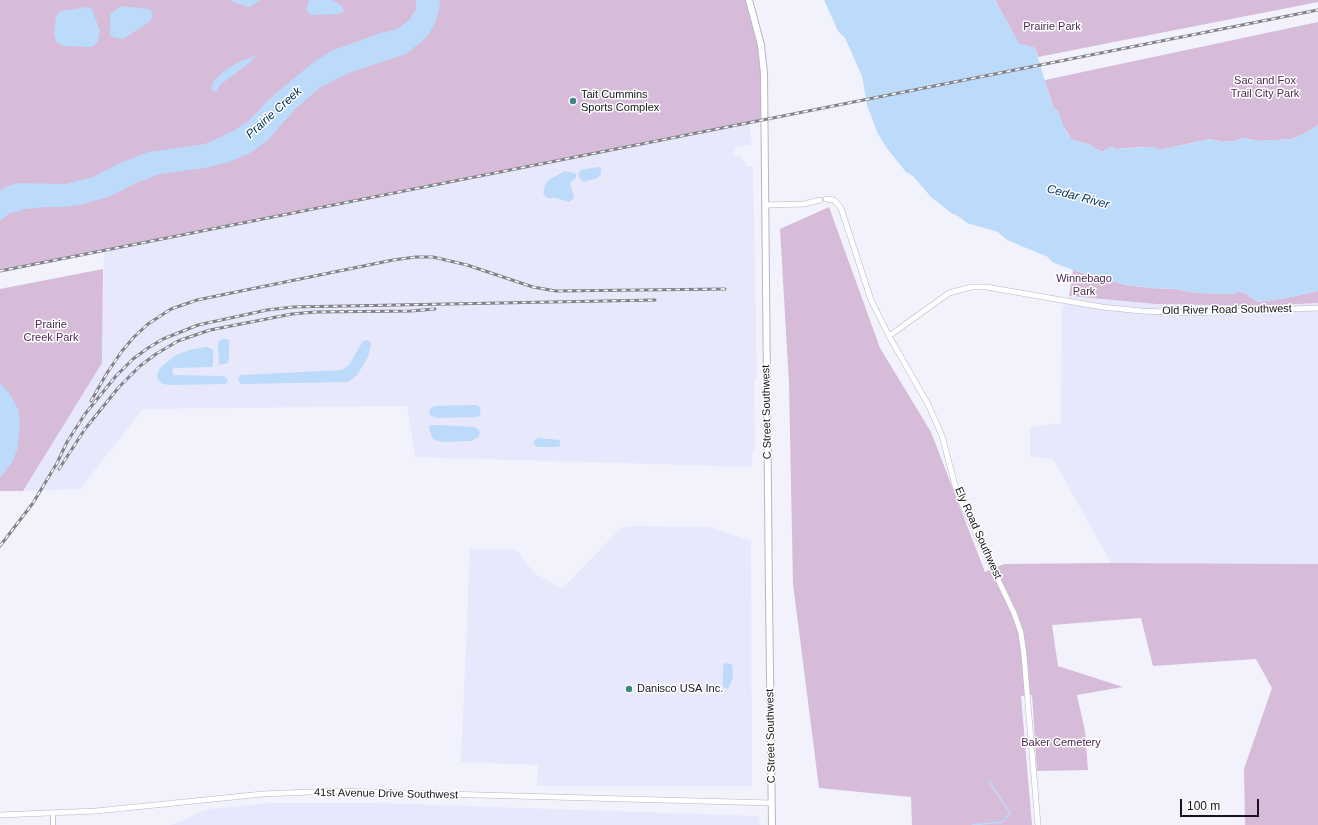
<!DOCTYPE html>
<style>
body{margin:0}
#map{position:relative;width:1318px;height:825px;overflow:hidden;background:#f2f2fd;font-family:Arial,sans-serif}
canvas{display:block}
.scale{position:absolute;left:1180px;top:799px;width:79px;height:18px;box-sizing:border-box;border:2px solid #15151b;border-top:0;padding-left:5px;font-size:12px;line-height:14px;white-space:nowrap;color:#15151b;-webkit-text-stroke:3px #fff;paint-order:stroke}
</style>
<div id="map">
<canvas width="1318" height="825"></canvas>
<div class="scale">100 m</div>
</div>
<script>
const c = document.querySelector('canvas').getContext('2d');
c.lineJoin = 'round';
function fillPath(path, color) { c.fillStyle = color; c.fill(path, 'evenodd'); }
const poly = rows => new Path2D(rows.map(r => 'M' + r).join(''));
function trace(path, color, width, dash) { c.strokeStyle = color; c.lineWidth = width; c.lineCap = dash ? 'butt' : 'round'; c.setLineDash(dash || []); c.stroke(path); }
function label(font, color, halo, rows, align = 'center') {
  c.font = font + ' Arial,sans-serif'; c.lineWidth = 3; c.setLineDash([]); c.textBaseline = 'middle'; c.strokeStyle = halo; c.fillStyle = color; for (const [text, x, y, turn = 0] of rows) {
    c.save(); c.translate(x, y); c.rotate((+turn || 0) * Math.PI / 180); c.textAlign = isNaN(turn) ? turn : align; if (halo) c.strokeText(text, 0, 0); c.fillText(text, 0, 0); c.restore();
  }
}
const built = poly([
 [749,122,752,145,735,147,734,157,741,156,741,161,746,161,746,166,753,166,757,376,754,383,755,447,752,452,752,467,415,457,407,406,143,409,80,489,23,491,102,363,104,250],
 [1069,296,1156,304,1259,306,1318,303,1318,564,1111,563,1053,459,1030,456,1030,427,1061,423,1062,308],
 [629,526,710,527,751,541,752,786,537,786,538,765,461,762,470,549,517,550,534,573,562,589,620,529],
 [271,803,380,803,759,816,760,825,171,825,208,809]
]);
const green = poly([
 [0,0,749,0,759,38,765,119,0,271],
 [995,0,1318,0,1318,2,1038,57,1035,48,1019,44],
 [1318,22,1318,125,1306,133,1292,139,1258,141,1243,138,1234,141,1223,142,1210,139,1159,150,1144,147,1116,149,1111,147,1102,152,1088,144,1072,140,1061,123,1058,111,1053,107,1050,96,1047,88,1045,80],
 [829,207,880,348,931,432,985,572,1004,564,1111,563,1318,564,1318,825,1245,825,1244,769,1272,688,1256,659,1153,666,1141,618,1052,625,1058,666,1123,687,1077,695,1085,731,1088,770,1037,771,1032,695,1021,696,1032,825,912,825,911,797,819,788,793,584,789,383,780,229],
 [103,269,102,363,23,491,0,491,0,289],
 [1073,270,1126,285,1150,288,1175,289,1197,293,1232,294,1239,292,1245,293,1258,302,1286,298,1318,291,1318,303,1259,306,1156,304,1069,296]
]);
const water = poly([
 [232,0,261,0,249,7,233,2],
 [309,0,332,0,342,6,344,12,337,14,311,15,306,10],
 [416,0,440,0,439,10,434,26,426,38,406,54,349,73,321,87,296,108,268,140,252,152,229,162,205,168,160,174,134,184,111,196,84,204,65,207,45,207,26,209,10,213,0,221,0,191,8,186,19,183,66,184,93,177,120,163,148,152,205,144,233,131,250,120,266,102,286,85,311,64,331,51,380,33,398,29,410,19,416,9],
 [824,0,995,0,1019,44,1035,48,1053,107,1058,111,1065,130,1072,140,1088,144,1102,152,1111,147,1116,149,1154,147,1159,150,1210,139,1223,142,1234,141,1243,138,1258,141,1292,139,1306,133,1318,125,1318,291,1286,298,1258,302,1245,293,1239,292,1232,294,1197,293,1175,289,1150,288,1126,285,1073,270,1052,262,1048,257,1007,240,998,232,967,223,958,216,951,213,931,197,913,176,906,172,886,147,878,134,867,105,862,76,845,38,838,31],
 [121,6,150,9,153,16,149,22,123,39,112,37,109,33,110,28,110,14],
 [87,7,92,9,100,31,98,41,92,47,63,46,56,42,54,32,56,16,61,11],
 [258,54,248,64,220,85,217,92,211,90,213,82,224,71,237,63],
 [598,167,601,168,601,174,597,178,584,182,580,179,578,174,581,170],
 [565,171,575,173,576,175,576,178,571,182,570,184,574,196,573,199,569,202,556,198,547,198,543,193,545,185,550,179],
 [222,339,227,339,229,340,229,357,228,363,219,365,218,345,218,342],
 [368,340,371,344,368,357,357,375,348,382,241,384,238,379,241,375,342,370,349,365,363,341],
 [207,347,212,349,213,351,213,366,212,367,174,368,172,371,173,375,223,376,227,378,228,380,226,384,170,385,163,384,158,380,157,375,160,368,176,355,193,349],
 [0,383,9,393,18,409,20,424,18,447,13,461,0,478],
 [476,405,480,407,480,410,481,414,477,417,438,418,431,416,429,412,430,409,434,406],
 [433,425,475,427,479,430,480,433,478,437,471,441,443,442,435,440,432,437,429,428,429,426],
 [538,438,559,440,560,441,560,446,556,447,537,447,534,444,534,441],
 [724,663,731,664,732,665,733,677,728,689,723,687,723,667]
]);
const stream = poly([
 [972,825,1003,822,1010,813,989,781]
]);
const minor = poly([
 [53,825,53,814]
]);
const tertiary = poly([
 [826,199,834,200,841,208,871,300,889,336,929,406,942,436,955,485,963,506,1014,613,1021,633,1024,655,1038,825],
 [765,205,804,204,820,200],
 [889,336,949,293,971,287,986,287,1102,307,1141,311,1190,313,1318,308],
 [0,815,96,811,263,794,334,791,772,803]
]);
const secondary = poly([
 [749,0,761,45,764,74,769,597,772,825]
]);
const rail = poly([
 [0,271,1318,10],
 [91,401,107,373,122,351,134,337,148,324,171,309,197,300,393,260,416,257,433,257,467,265,533,287,556,291,725,289],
 [59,469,85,429,119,387,140,366,156,354,178,341,210,330,292,314,315,312,411,311,435,309],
 [0,546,33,503,57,463,67,442,85,414,116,376,133,359,148,348,163,339,198,325,267,310,293,307,655,300]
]);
const markers = [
 [573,101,4,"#3e8685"],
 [629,689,4,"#3e8685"]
];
const parkNames = [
 ["Prairie Park",1052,27],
 ["Sac and Fox",1265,81],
 ["Trail City Park",1265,94],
 ["Winnebago",1084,279],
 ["Park",1084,292],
 ["Prairie",51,325],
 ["Creek Park",51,338],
 ["Baker Cemetery",1061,743]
];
const poiNames = [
 ["Tait Cummins",581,95],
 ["Sports Complex",581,108],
 ["Danisco USA Inc.",637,689]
];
const streetNames = [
 ["Old River Road Southwest",1227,310,-1],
 ["C Street Southwest",767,412,-91],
 ["Ely Road Southwest",978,533,66],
 ["C Street Southwest",771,736,-91],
 ["41st Avenue Drive Southwest",386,794,1]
];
const waterNames = [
 ["Prairie Creek",274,113,-42],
 ["Cedar River",1078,197,15]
];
fillPath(built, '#e8e8fc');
fillPath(green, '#d6bcd9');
fillPath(water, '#bcdaf9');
trace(stream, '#bcdaf9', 1.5);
trace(minor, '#b6b6c7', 5.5);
trace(tertiary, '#b6b6c7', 6);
trace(secondary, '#b6b6c7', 8);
trace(minor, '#fff', 4);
trace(tertiary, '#fff', 5);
trace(secondary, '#fff', 6);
trace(rail, '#82828a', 3);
trace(rail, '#fff', 1.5, [4.5]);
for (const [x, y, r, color] of markers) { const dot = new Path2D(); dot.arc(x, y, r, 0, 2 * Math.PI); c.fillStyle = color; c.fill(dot); trace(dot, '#fff', 1.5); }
label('11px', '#4d2952', '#fff', parkNames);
label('11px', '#15151b', '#fff', poiNames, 'left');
label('11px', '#15151b', '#fff', streetNames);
label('italic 12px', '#002f55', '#fff', waterNames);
</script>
